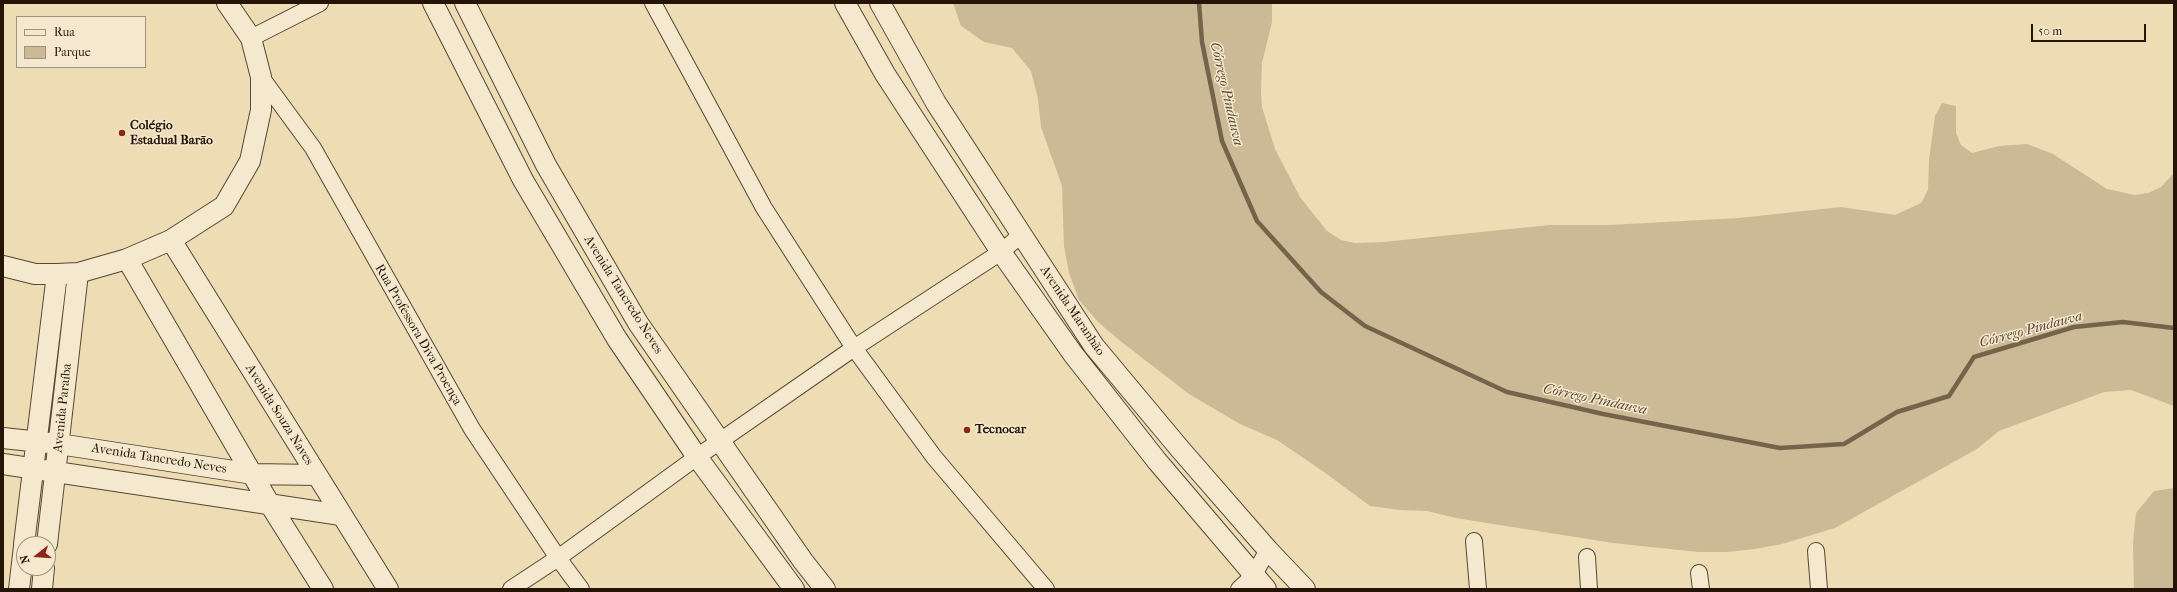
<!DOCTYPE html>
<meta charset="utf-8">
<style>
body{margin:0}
#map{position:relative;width:2177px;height:592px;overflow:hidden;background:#eedcb4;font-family:"IM FELL French Canon",serif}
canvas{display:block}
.frame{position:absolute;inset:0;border:4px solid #241506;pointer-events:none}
.legend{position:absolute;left:16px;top:16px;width:130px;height:52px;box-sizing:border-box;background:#f4e8ce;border:1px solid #a1947e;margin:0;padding:5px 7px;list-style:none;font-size:12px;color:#241506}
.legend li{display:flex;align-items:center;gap:8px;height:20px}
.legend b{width:20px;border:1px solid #a1947e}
.north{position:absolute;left:16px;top:536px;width:40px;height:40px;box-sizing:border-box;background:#f4e8ce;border:1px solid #a1947e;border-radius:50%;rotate:253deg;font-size:11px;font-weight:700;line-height:16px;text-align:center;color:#241506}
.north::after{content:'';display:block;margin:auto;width:14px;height:18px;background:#8f2418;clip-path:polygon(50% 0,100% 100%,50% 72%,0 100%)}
.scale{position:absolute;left:2031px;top:24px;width:115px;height:18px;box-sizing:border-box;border:2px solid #241506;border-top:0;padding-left:5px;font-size:12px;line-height:14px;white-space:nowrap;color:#241506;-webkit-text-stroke:3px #f4e8ce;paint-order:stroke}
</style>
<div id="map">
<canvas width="2177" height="592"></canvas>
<div class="frame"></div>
<ul class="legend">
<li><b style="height:5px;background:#f4e8ce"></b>Rua</li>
<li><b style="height:11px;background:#ccba96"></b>Parque</li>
</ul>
<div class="north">N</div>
<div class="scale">50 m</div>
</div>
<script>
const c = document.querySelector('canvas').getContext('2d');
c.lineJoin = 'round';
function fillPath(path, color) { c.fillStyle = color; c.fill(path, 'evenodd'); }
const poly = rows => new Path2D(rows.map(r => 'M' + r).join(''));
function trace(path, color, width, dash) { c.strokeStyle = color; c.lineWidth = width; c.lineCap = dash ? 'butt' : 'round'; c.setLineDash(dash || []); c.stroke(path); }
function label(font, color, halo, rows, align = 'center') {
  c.font = font + ' "IM FELL French Canon",serif'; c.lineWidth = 3; c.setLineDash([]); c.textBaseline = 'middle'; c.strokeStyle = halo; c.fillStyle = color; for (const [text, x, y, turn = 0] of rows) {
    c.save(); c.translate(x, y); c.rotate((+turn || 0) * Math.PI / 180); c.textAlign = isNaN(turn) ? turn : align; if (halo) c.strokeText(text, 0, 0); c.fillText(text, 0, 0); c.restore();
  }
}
const green = poly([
 [953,3,1272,3,1272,22,1262,63,1261,92,1262,107,1275,149,1300,197,1327,231,1341,240,1355,243,1383,242,1550,225,1609,225,1739,218,1841,207,1895,215,1921,203,1928,190,1929,160,1935,116,1942,103,1956,106,1956,133,1961,145,1972,153,1999,146,2027,144,2053,154,2107,189,2135,195,2148,193,2161,187,2174,173,2174,406,2131,390,2104,392,1999,431,1977,449,1835,528,1782,544,1755,549,1727,552,1698,552,1613,543,1456,518,1427,511,1400,510,1370,506,1324,472,1277,440,1240,424,1189,394,1119,340,1098,322,1079,300,1069,273,1064,246,1062,186,1041,127,1038,99,1031,71,1012,48,984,42,961,26],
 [2174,488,2174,589,2134,589,2133,543,2136,513,2154,491]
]);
const stream = poly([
 [1199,3,1202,42,1222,141,1257,221,1321,292,1365,326,1507,392,1603,414,1780,448,1844,444,1897,412,1949,396,1974,357,2074,327,2123,322,2174,328]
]);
const minor = poly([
 [653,3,764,208,854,348,934,457,1046,589],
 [251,38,320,3],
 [261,77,313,148,472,429,558,558,581,589],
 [1474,541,1478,589],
 [1816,551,1819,589],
 [1587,557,1589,589],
 [1699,573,1701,589],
 [511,589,558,558,697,457,854,348,1001,252,1022,234],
 [1239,589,1253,576,1268,550]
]);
const tertiary = poly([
 [433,3,523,180,617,339,697,457,794,589],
 [465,3,546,165,638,323,803,561,825,589],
 [845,3,885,74,1001,252,1073,354,1157,461,1266,589],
 [880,3,936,103,1094,346,1180,449,1268,550,1305,589],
 [171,240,388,589],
 [127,259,269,503,323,589],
 [3,266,35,274,57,274,78,273,127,259,171,240,224,206,250,161,261,110,261,77,251,38,227,3],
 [3,438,59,444,253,474,316,475],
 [3,464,341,515],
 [24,544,57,274],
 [47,544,78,273],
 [19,589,24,546],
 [42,589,44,568]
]);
const markers = [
 [122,133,4,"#8f2418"],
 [967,430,4,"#8f2418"]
];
const poiNames = [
 ["Colégio",130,126],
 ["Estadual Barão",130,141],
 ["Tecnocar",975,430]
];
const streetNames = [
 ["Avenida Tancredo Neves",623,295,58],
 ["Avenida Maranhão",1072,311,56],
 ["Rua Professora Diva Proença",418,335,60],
 ["Avenida Paraíba",63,408,-84],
 ["Avenida Souza Naves",279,415,58],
 ["Avenida Tancredo Neves",159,459,9]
];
const waterNames = [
 ["Córrego Pindauva",1226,94,77],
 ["Córrego Pindauva",2031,330,-15],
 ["Córrego Pindauva",1595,400,12]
];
fillPath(green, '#ccba96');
trace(stream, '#74644b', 4.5);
trace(minor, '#564732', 18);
trace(tertiary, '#564732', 22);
trace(minor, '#f4e8ce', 16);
trace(tertiary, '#f4e8ce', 20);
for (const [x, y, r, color] of markers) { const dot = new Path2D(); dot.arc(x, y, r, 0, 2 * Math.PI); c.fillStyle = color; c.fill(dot); trace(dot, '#f4e8ce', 1.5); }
label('bold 13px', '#241506', '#f4e8ce', poiNames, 'left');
label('13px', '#241506', '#f4e8ce', streetNames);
label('italic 14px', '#594934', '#f4e8ce', waterNames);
</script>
